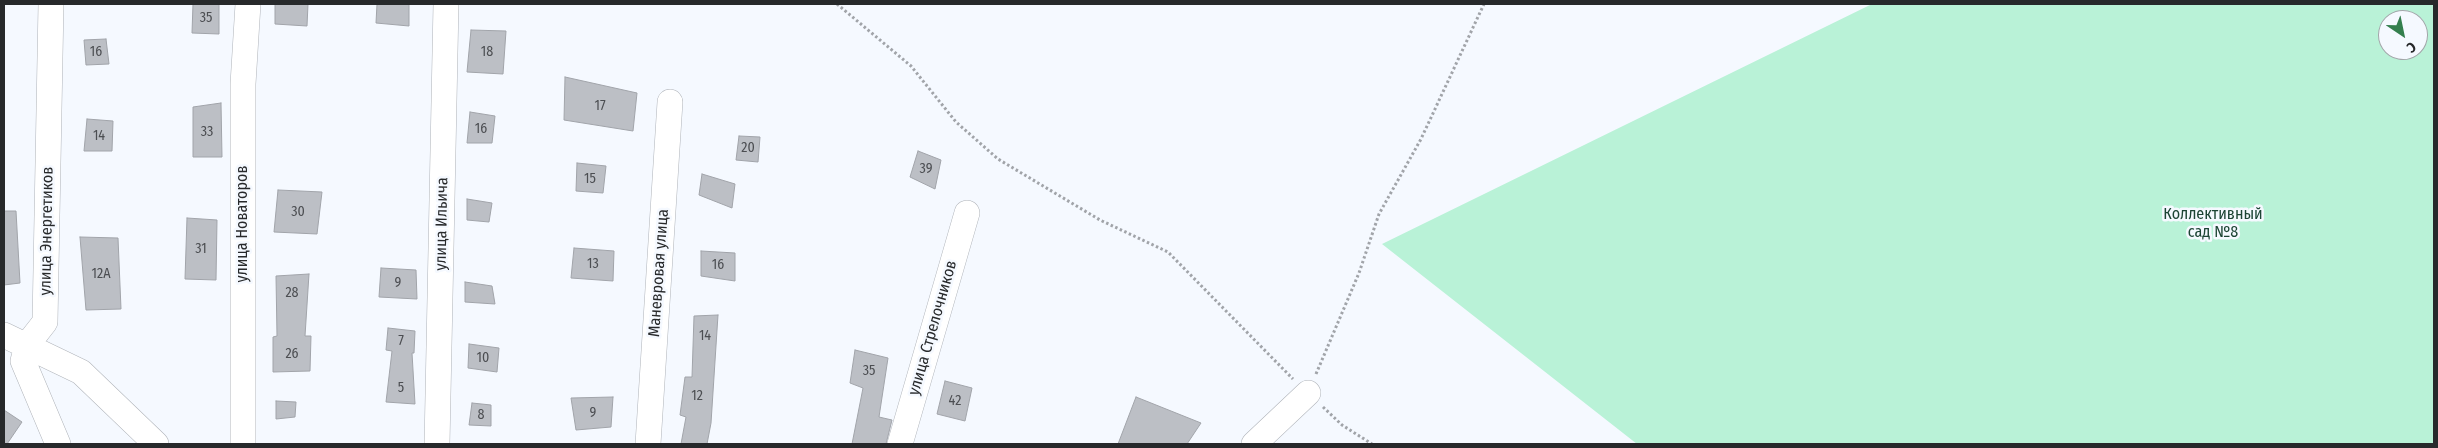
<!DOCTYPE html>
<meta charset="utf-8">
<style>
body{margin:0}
#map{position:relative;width:2438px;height:448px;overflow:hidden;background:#f5f9ff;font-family:"Fira Sans Condensed",sans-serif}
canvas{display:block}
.frame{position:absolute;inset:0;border:5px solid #27292b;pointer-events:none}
.north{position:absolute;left:2378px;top:10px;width:50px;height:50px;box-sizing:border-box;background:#f5f9ff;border:1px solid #a3a6aa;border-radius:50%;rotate:146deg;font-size:14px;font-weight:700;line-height:20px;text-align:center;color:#27292b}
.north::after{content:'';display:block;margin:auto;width:18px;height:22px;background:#347f4e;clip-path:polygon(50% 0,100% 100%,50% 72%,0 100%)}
</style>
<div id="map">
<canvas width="2438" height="448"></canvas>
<div class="frame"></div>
<div class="north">С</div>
</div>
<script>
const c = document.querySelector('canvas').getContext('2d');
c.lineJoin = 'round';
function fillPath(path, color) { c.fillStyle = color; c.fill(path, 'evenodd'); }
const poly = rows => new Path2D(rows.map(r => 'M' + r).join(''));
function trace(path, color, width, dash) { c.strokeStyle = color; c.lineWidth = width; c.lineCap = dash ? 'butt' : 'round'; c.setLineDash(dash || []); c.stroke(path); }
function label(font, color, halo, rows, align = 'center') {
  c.font = font + ' "Fira Sans Condensed",sans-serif'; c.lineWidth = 5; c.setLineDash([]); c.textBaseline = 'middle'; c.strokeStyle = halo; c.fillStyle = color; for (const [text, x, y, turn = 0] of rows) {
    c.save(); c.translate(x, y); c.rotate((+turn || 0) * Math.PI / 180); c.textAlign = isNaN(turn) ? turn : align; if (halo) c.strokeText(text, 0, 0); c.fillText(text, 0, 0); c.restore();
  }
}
const green = poly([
 [1872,4,2434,4,2434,444,1637,444,1382,244],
 [2388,20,2418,20,2418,50,2388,50]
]);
const building = poly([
 [193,4,219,4,219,34,192,33,193,4],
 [275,4,308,4,307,26,275,24,275,4],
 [377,4,409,4,409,26,376,23,377,4],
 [471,30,506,31,503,74,467,72,471,30],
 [106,39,109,64,86,65,84,40,106,39],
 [565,77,637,93,633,131,564,120,565,77],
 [221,103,222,157,193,157,193,107,221,103],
 [470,112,495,116,492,143,467,143,470,112],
 [87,119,113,121,112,151,84,151,87,119],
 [739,136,760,137,758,162,736,160,739,136],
 [918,151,941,160,935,189,910,177,918,151],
 [577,163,606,166,603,193,576,191,577,163],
 [702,174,735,184,732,208,699,195,702,174],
 [278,190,322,192,317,234,274,232,278,190],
 [467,199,492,203,489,222,467,220,467,199],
 [4,211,16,211,20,283,4,285,4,211],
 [187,218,217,220,216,280,185,279,187,218],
 [80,237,118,238,121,309,86,310,80,237],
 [574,248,614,251,613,281,571,278,574,248],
 [701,251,735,253,735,281,701,276,701,251],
 [381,268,416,270,417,299,379,297,381,268],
 [309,274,305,336,311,336,310,371,273,372,273,337,277,336,276,276,309,274],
 [465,282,492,286,495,304,465,302,465,282],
 [718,315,711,423,707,444,681,444,686,417,680,415,685,377,692,377,694,316,718,315],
 [388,328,415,331,414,353,412,353,415,404,386,402,392,351,386,350,388,328],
 [469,344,499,348,497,372,468,368,469,344],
 [855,350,888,358,879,417,892,420,886,444,852,444,863,388,850,383,855,350],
 [945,381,972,388,965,421,937,414,945,381],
 [613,397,611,427,576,430,571,398,613,397],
 [1136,397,1201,423,1187,444,1118,444,1136,397],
 [276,401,296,402,295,417,276,419,276,401],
 [472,403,491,405,491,426,469,425,472,403],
 [4,410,22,422,7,444,4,444,4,410]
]);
const path = poly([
 [837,4,911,66,956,122,998,159,1100,220,1168,252,1293,379],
 [1316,374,1359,273,1379,214,1421,139,1484,4],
 [1323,407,1342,425,1372,444]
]);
const minor = poly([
 [51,4,45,322,27,345,23,361,58,444],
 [4,335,81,372,156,444],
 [243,444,243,84,248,4],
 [437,444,446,4],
 [648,444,670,102],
 [900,444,967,213],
 [1254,444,1308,393]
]);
const numberNames = [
 ["35",206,18],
 ["16",96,52],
 ["18",487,52],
 ["17",600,106],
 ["16",481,129],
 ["33",207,132],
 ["14",99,136],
 ["20",748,148],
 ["39",926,169],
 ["15",590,179],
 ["30",298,212],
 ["31",201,249],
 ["13",593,264],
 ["16",718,265],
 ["12А",101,274],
 ["9",398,283],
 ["28",292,293],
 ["14",705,336],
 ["7",401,341],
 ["26",292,354],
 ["10",483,358],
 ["35",869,371],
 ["5",401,388],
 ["12",697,396],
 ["42",955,401],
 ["9",593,413],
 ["8",481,415]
];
const parkNames = [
 ["Коллективный",2213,215],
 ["сад №8",2213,233]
];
const streetNames = [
 ["улица Новаторов",243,224,-90],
 ["улица Ильича",442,224,-89],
 ["улица Энергетиков",47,231,-89],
 ["Маневровая улица",659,273,-86],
 ["улица Стрелочников",933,328,-74]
];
fillPath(green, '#b9f2d7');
fillPath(building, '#bcbfc5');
trace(building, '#a1a4aa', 1);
trace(minor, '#afb3b9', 26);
trace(path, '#a1a4a9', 3, [2.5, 2.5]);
trace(minor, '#fff', 25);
label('14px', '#4c4e52', null, numberNames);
label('16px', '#1c4434', '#f5f9ff', parkNames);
label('16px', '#27292b', '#f5f9ff', streetNames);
</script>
